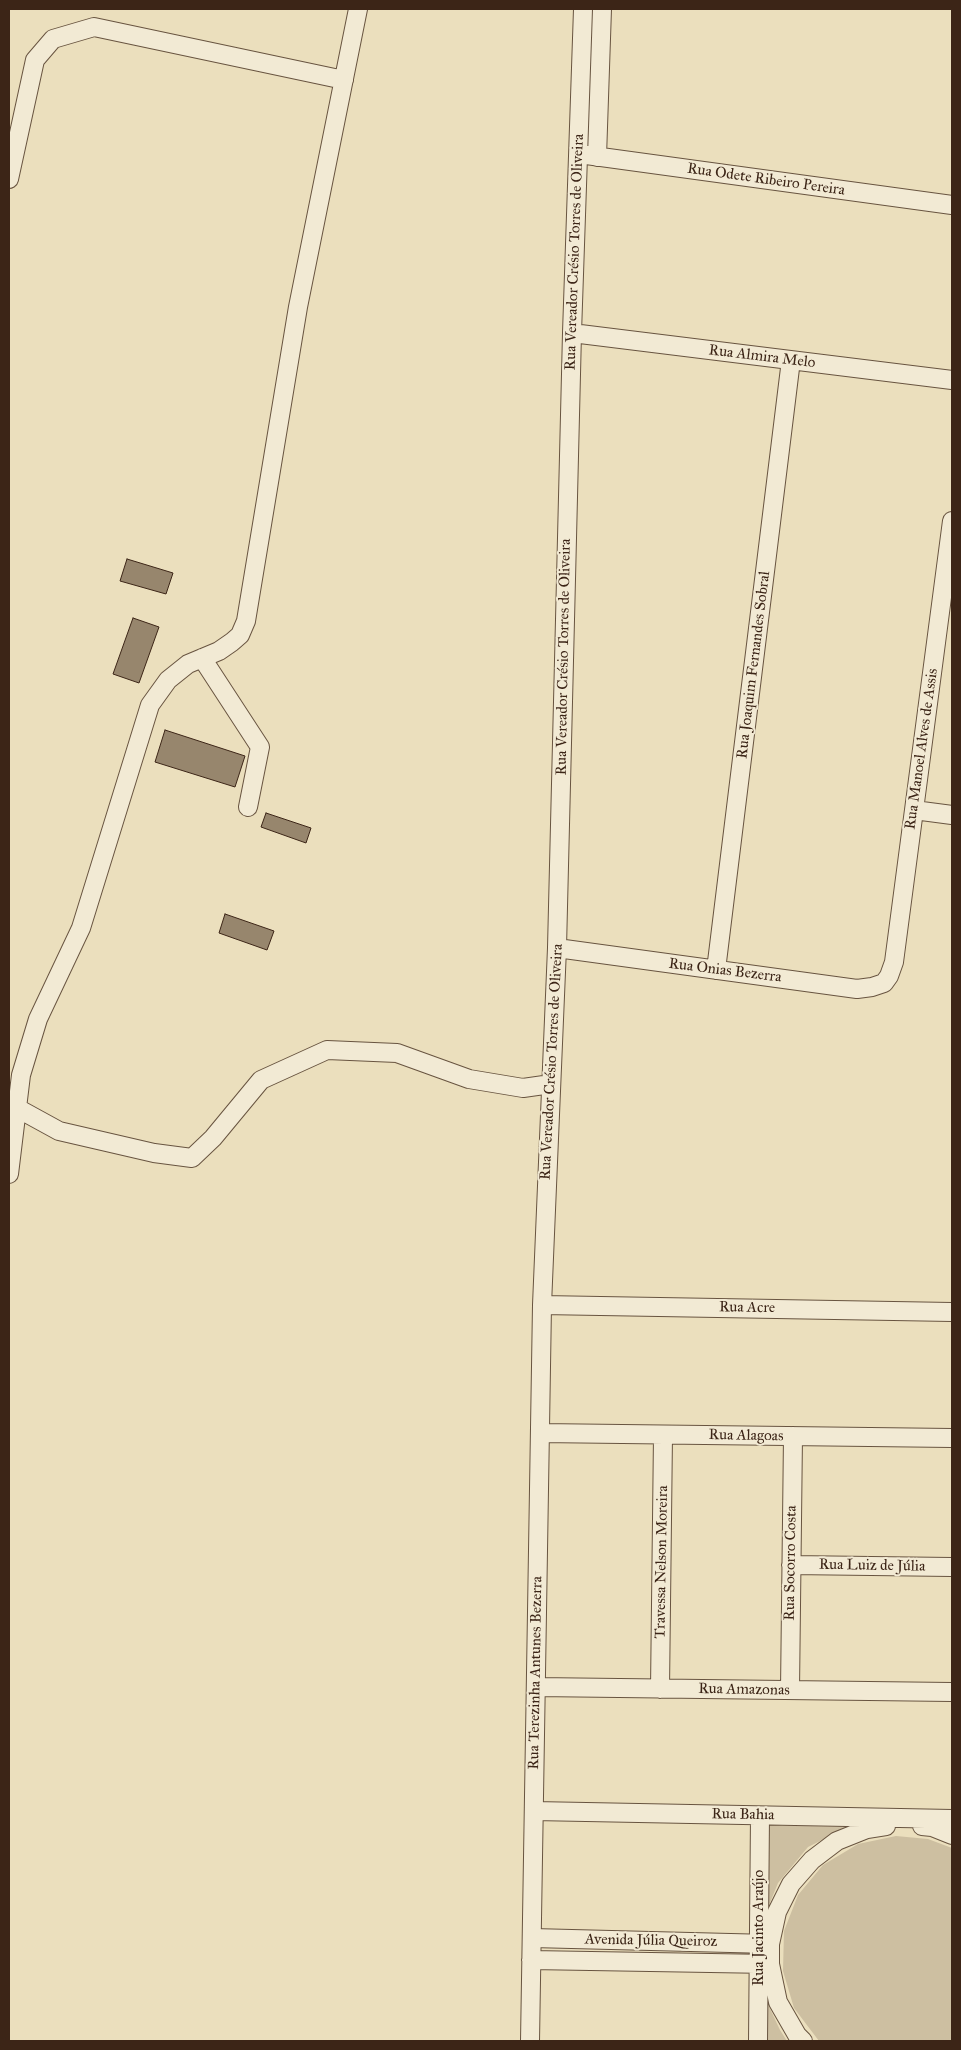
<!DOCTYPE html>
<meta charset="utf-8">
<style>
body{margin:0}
#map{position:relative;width:961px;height:2050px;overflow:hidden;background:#ebdfbd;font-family:"IM FELL Great Primer",serif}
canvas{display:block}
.frame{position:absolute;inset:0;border:10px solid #3c2517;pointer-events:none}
</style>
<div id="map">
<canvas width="961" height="2050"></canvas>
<div class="frame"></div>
</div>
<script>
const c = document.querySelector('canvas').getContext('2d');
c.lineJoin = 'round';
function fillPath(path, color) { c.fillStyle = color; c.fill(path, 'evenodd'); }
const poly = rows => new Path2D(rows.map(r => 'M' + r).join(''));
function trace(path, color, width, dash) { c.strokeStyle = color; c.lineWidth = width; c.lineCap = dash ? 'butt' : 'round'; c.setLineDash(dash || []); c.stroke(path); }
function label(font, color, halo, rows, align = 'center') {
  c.font = font + ' "IM FELL Great Primer",serif'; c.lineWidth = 4; c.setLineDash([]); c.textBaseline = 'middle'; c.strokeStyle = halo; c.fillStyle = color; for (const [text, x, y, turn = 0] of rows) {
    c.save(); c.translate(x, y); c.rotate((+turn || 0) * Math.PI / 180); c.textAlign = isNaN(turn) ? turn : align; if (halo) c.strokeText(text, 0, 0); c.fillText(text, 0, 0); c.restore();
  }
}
const green = poly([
 [768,1825,848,1827,808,1847,778,1883,767,1910],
 [896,1836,928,1839,952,1848,952,2041,819,2041,794,2008,783,1971,784,1931,798,1895,823,1865,858,1844],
 [765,1998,780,2030,787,2041,767,2041]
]);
const building = poly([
 [127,559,173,573,166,594,120,581,127,559],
 [133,618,159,627,139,683,113,674,133,618],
 [165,730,245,756,235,787,155,762,165,730],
 [266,813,311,828,306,843,261,827,266,813],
 [225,914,274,931,267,950,219,933,225,914]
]);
const minor = poly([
 [579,154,952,205],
 [597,157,602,9],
 [9,179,35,60,53,39,94,27,344,80],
 [572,333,952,380],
 [202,658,260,747,248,807],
 [914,810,952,815],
 [557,948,857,989,872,987,884,983,889,976,894,962,952,521],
 [716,970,791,360],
 [17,1108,59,1131,154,1153,192,1158,213,1138,261,1080,327,1050,397,1053,469,1079,523,1088,551,1084],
 [9,1174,21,1075,38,1019,81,928,150,705,168,680,188,664,219,651,232,642,240,635,246,621,298,307,358,9],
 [542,1305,952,1312],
 [540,1433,952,1438],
 [791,1565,952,1567],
 [536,1687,952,1692],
 [660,1689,663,1435],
 [790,1690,793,1436],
 [534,1811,952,1819],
 [922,1826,932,1827,952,1835],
 [532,1938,770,1944],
 [531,1960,770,1964],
 [530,2041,542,1305,557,948,572,333,583,9],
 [758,2041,760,1816],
 [803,2041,797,2035,778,2002,770,1964,770,1944,777,1912,791,1884,812,1860,837,1841,867,1829,886,1826]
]);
const streetNames = [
 ["Rua Odete Ribeiro Pereira",766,180,8],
 ["Rua Vereador Crésio Torres de Oliveira",575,252,-88],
 ["Rua Almira Melo",762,357,7],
 ["Rua Vereador Crésio Torres de Oliveira",564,657,-89],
 ["Rua Joaquim Fernandes Sobral",754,665,-83],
 ["Rua Manoel Alves de Assis",922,749,-82],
 ["Rua Onias Bezerra",725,971,7],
 ["Rua Vereador Crésio Torres de Oliveira",552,1062,-87],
 ["Rua Acre",747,1308,1],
 ["Rua Alagoas",746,1436,1],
 ["Travessa Nelson Moreira",662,1562,-89],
 ["Rua Socorro Costa",791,1563,-89],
 ["Rua Luiz de Júlia",872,1566,1],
 ["Rua Terezinha Antunes Bezerra",536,1673,-89],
 ["Rua Amazonas",744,1690,1],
 ["Rua Bahia",743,1815,1],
 ["Rua Jacinto Araújo",759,1928,-90],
 ["Avenida Júlia Queiroz",651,1941,1]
];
fillPath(green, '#cdbfa1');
fillPath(building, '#97866d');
trace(building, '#3c2517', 1);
trace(minor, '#685440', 20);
trace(minor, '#f2ead4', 18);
label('15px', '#3c2517', '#f2ead4', streetNames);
</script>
